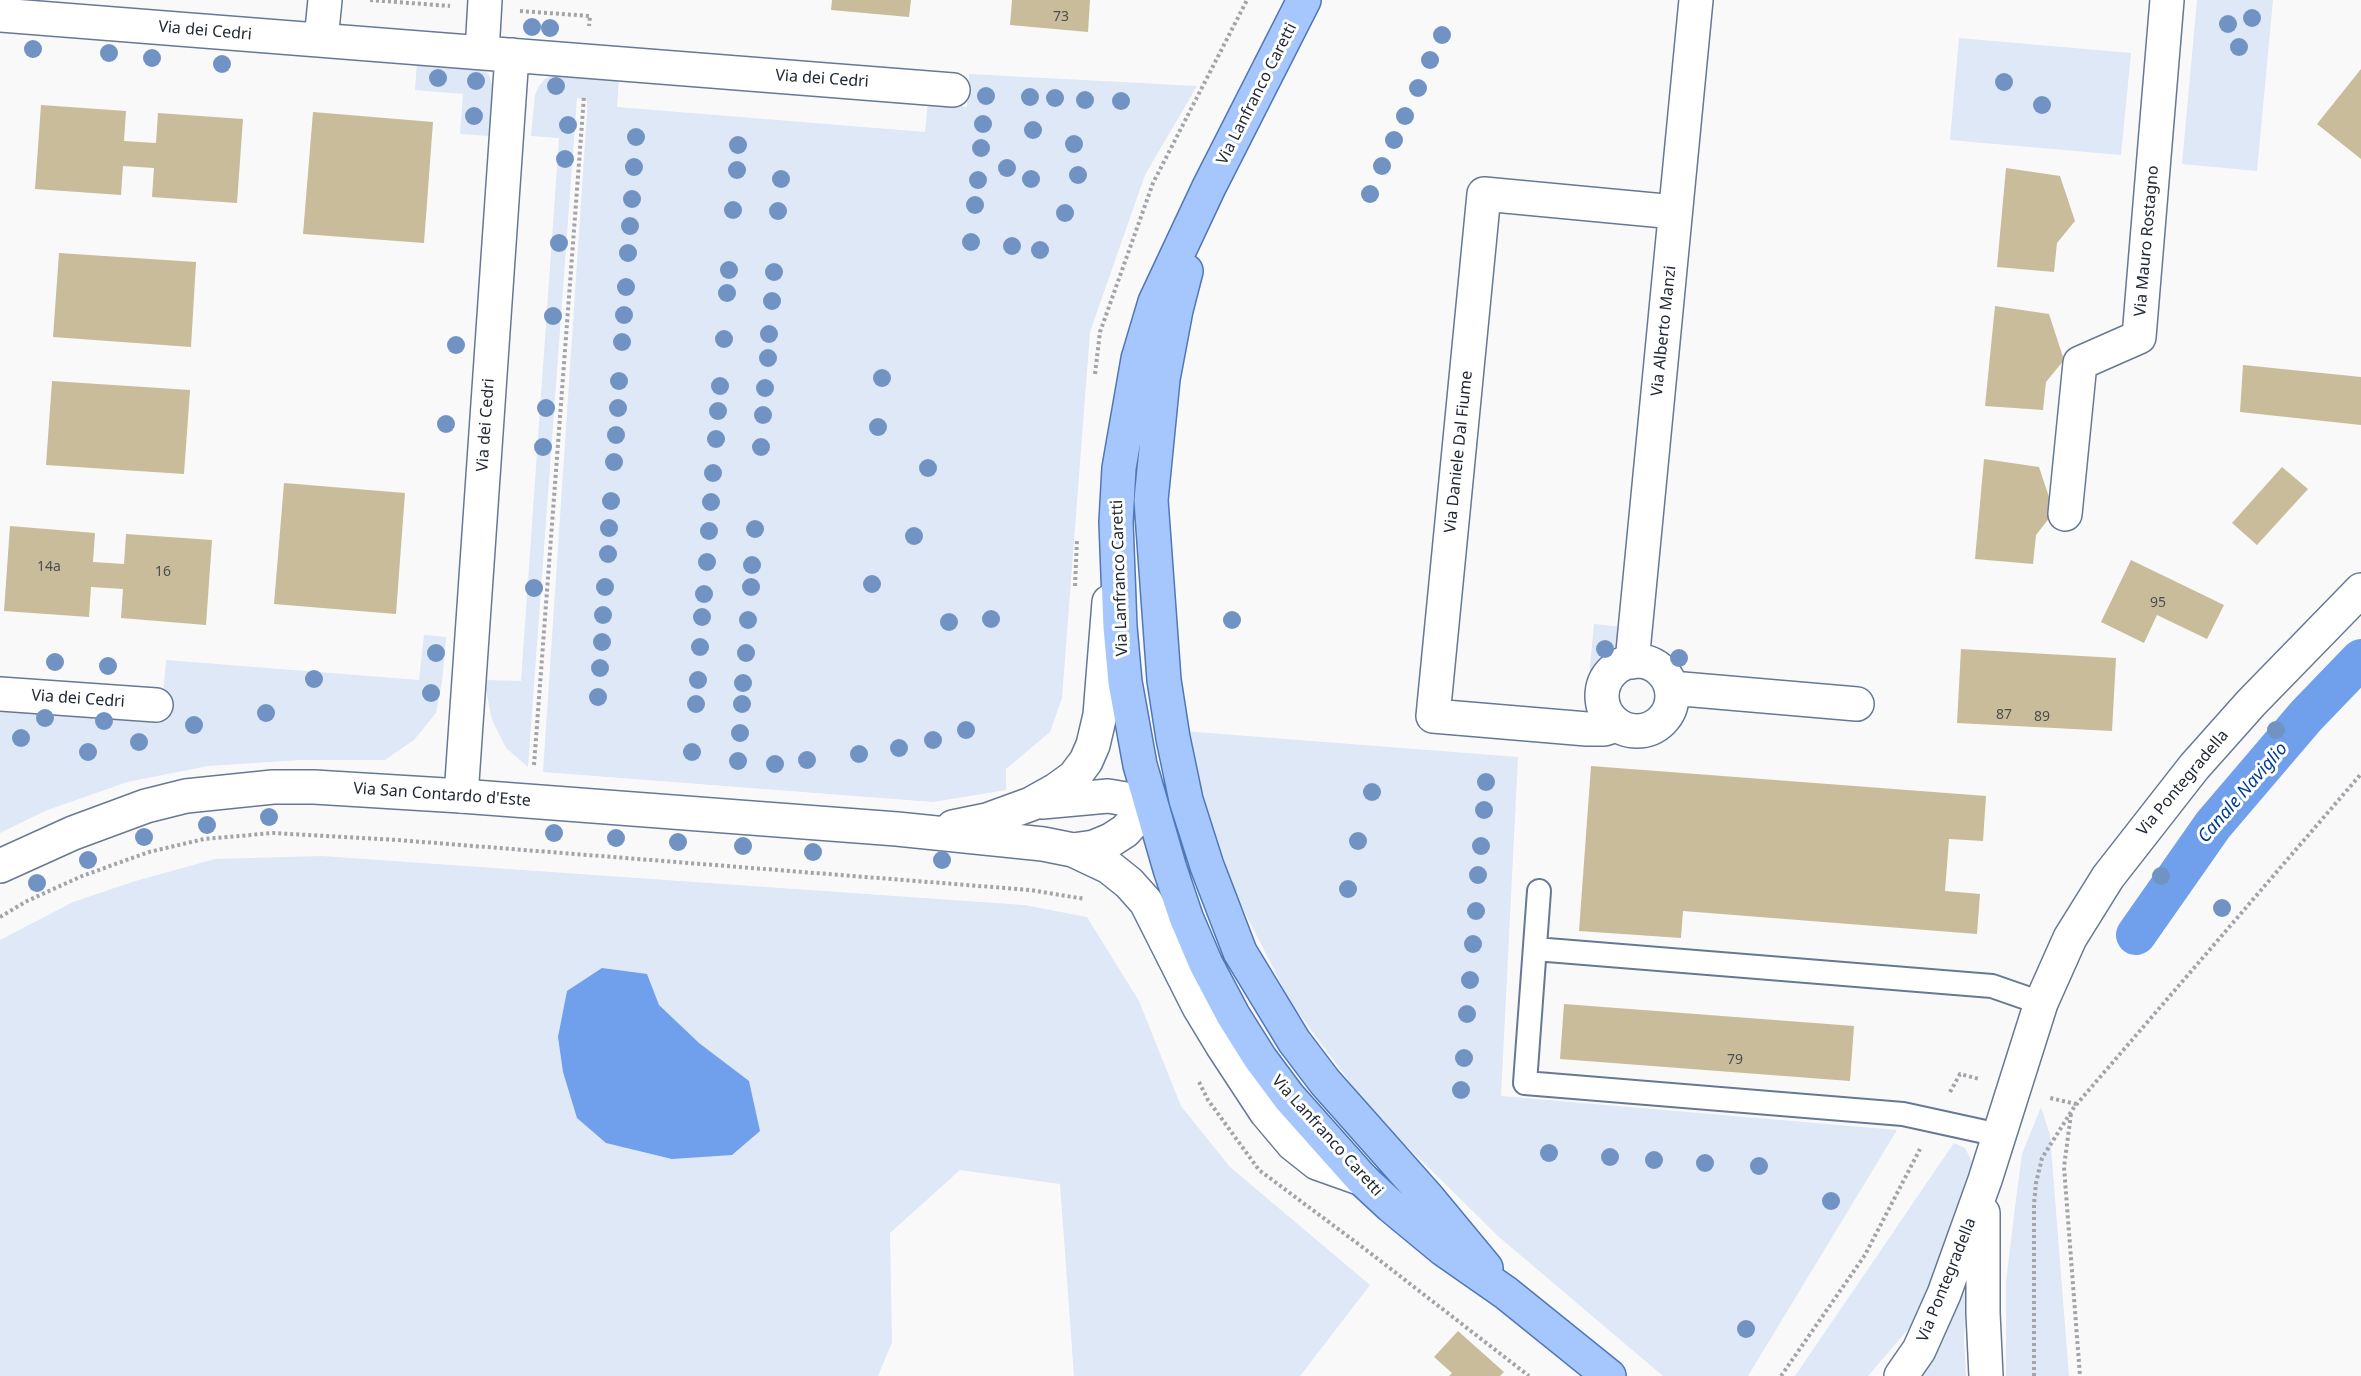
<!DOCTYPE html>
<style>
body{margin:0}
canvas{display:block;background:#f9f9f9}
</style>
<canvas width="2361" height="1376"></canvas>
<script>
const c = document.querySelector('canvas').getContext('2d');
c.lineJoin = 'round';
function fillPath(path, color) { c.fillStyle = color; c.fill(path, 'evenodd'); }
const poly = rows => new Path2D(rows.map(r => 'M' + r).join(''));
function trace(path, color, width, dash) { c.strokeStyle = color; c.lineWidth = width; c.lineCap = dash ? 'butt' : 'round'; c.setLineDash(dash || []); c.stroke(path); }
function label(font, color, halo, rows, align = 'center') {
  c.font = font + ' "Noto Sans",sans-serif'; c.lineWidth = 6; c.setLineDash([]); c.textBaseline = 'middle'; c.strokeStyle = halo; c.fillStyle = color; for (const [text, x, y, turn = 0] of rows) {
    c.save(); c.translate(x, y); c.rotate((+turn || 0) * Math.PI / 180); c.textAlign = isNaN(turn) ? turn : align; if (halo) c.strokeText(text, 0, 0); c.fillText(text, 0, 0); c.restore();
  }
}
const green = poly([
 [2197,0,2273,0,2257,171,2182,164],
 [1959,38,2131,53,2121,155,1950,140],
 [417,61,478,67,484,70,489,75,493,87,489,136,460,134,463,94,415,90],
 [558,73,619,77,617,107,925,132,928,102,967,107,969,74,1197,86,1145,175,1090,332,1062,698,1050,732,1006,769,1006,790,933,802,543,772,587,113,587,100,577,98,528,767,506,748,492,720,484,680,521,681,559,138,531,136,535,95,539,86,545,79],
 [1594,624,1622,627,1619,648,1602,659,1589,677],
 [424,635,446,637,442,682,436,713,414,740,385,760,300,760,208,766,127,782,45,811,0,833,0,706,161,718,166,660,419,680],
 [1183,731,1518,757,1501,1096,1897,1130,1748,1376,1663,1376,1499,1237,1372,1112,1291,1003,1234,891],
 [322,856,1024,905,1087,917,1139,1001,1181,1106,1230,1167,1370,1285,1300,1376,1074,1376,1060,1184,960,1170,890,1233,892,1342,878,1376,0,1376,0,940,73,902,132,882,215,859],
 [2041,1107,2050,1135,2069,1376,2006,1376,2006,1282,2014,1215,2022,1154],
 [1954,1143,1965,1148,1972,1162,1917,1319,1868,1376,1795,1376],
 [1967,1274,1964,1339,1966,1376,1920,1376]
]);
const water = poly([
 [602,968,647,974,659,1005,699,1043,749,1081,760,1131,732,1155,672,1159,606,1143,577,1118,563,1072,558,1037,567,991]
]);
const canal = poly([
 [2136,935,2213,825,2306,716,2361,659]
]);
const building = poly([
 [832,0,911,0,909,17,831,10],
 [1012,0,1090,0,1088,32,1010,25],
 [2361,69,2361,159,2317,124],
 [41,105,126,111,124,141,156,143,158,113,243,119,237,203,152,197,154,168,123,166,121,195,35,189],
 [313,112,433,122,424,243,303,234],
 [2006,168,2060,176,2075,221,2057,243,2054,272,1997,267],
 [59,253,196,262,191,347,53,337],
 [1995,306,2049,314,2064,360,2046,382,2043,410,1985,406],
 [2243,365,2361,377,2361,425,2240,412],
 [52,381,190,390,184,474,46,465],
 [1984,459,2039,467,2054,512,2036,535,2033,564,1975,559],
 [2282,467,2308,489,2257,545,2232,523],
 [284,483,405,493,396,614,274,604],
 [10,526,95,533,93,562,124,564,126,534,212,540,206,625,121,618,123,589,91,587,89,617,4,611],
 [2131,560,2224,605,2207,639,2157,615,2144,643,2101,622],
 [1961,649,2116,658,2112,731,1957,723],
 [1591,766,1986,796,1983,841,1949,839,1945,891,1980,894,1977,934,1683,911,1681,938,1579,931],
 [1564,1004,1854,1026,1850,1081,1560,1059],
 [1458,1331,1504,1372,1500,1376,1449,1376,1452,1373,1434,1357]
]);
const path = poly([
 [370,0,450,6],
 [520,11,590,16,589,26],
 [1095,374,1100,332,1153,183,1247,0],
 [1075,586,1077,540],
 [534,765,584,96],
 [0,917,27,901,82,876,149,852,204,839,273,833,398,840,1030,890,1085,899],
 [1199,1082,1208,1100,1259,1170,1365,1249,1529,1376],
 [1950,1092,1960,1074,1979,1079],
 [2076,1105,2361,774],
 [2071,1114,2064,1167,2080,1376],
 [1781,1376,1865,1255,1920,1149],
 [2034,1376,2034,1204,2036,1183,2042,1158,2076,1104,2050,1098]
]);
const service = poly([
 [1539,891,1525,1083,1903,1114,1999,1135],
 [1535,949,1992,986,2041,1003]
]);
const minor = poly([
 [0,15,953,90],
 [321,40,325,0],
 [482,52,485,0],
 [2065,514,2080,363,2139,337,2167,0],
 '1602 696a35 35 0 1 1 70 0a35 35 0 1 1-70 0Z',
 [1632,662,1696,0],
 [1671,688,1857,704],
 [0,694,156,705],
 [1617,725,1604,729,1587,729,1433,716,1484,194,1675,212],
 [461,796,512,55]
]);
const tertiary = poly([
 [1042,802,1108,796,1150,803],
 [953,827,987,820,1031,804,1056,790,1074,777,1086,761,1093,745,1100,715,1109,602],
 [1073,850,1094,847,1111,840,1125,831,1150,803],
 [0,866,73,833,146,806,186,796,273,787,314,787,461,796,897,829,1043,844,1073,850,1109,867,1129,883,1146,902,1199,1007,1222,1045,1266,1112,1293,1144,1317,1163,1362,1179],
 [1983,1213,1983,1313,1986,1376],
 [1901,1376,1919,1350,1944,1294,1985,1180,2041,1003,2070,938,2108,877,2194,767,2251,703,2361,590]
]);
const primary = poly([
 [1304,0,1209,187,1155,302,1138,359,1119,468,1116,522,1120,627,1125,682,1140,765,1170,869,1186,917,1206,964,1233,1015,1260,1058,1289,1097,1362,1179,1391,1206,1443,1249,1506,1293,1609,1376],
 [1186,271,1176,310,1163,379,1151,500,1164,680,1173,738,1186,800,1207,866,1240,952,1294,1041,1325,1082,1428,1198,1486,1268]
]);
const trees = [
 [2252,18],
 [2228,24],
 [532,27],
 [550,28],
 [1442,35],
 [2239,47],
 [33,49],
 [109,53],
 [152,58],
 [1430,60],
 [222,64],
 [438,78],
 [476,81],
 [2004,82],
 [556,86],
 [1418,88],
 [986,96],
 [1030,97],
 [1055,98],
 [1085,100],
 [1121,101],
 [2042,105],
 [474,116],
 [1405,116],
 [983,124],
 [568,125],
 [1033,130],
 [636,137],
 [1394,140],
 [1074,144],
 [738,145],
 [981,148],
 [565,159],
 [1382,166],
 [634,167],
 [1007,168],
 [737,170],
 [1078,175],
 [781,179],
 [1031,179],
 [978,180],
 [1370,194],
 [632,199],
 [975,205],
 [733,210],
 [778,211],
 [1065,213],
 [630,226],
 [971,242],
 [559,243],
 [1012,246],
 [1040,250],
 [628,253],
 [729,270],
 [774,272],
 [626,287],
 [727,293],
 [772,301],
 [624,315],
 [553,316],
 [769,334],
 [724,339],
 [622,342],
 [456,345],
 [768,358],
 [882,378],
 [619,381],
 [720,386],
 [765,388],
 [546,408],
 [618,408],
 [718,411],
 [763,415],
 [446,424],
 [878,427],
 [616,435],
 [716,439],
 [543,447],
 [761,447],
 [614,462],
 [928,468],
 [713,473],
 [611,501],
 [711,502],
 [609,528],
 [755,529],
 [709,531],
 [914,536],
 [608,554],
 [707,562],
 [752,565],
 [872,584],
 [605,587],
 [751,587],
 [534,588],
 [704,594],
 [603,615],
 [702,617],
 [991,619],
 [748,620],
 [1232,620],
 [949,622],
 [602,642],
 [700,647],
 [1605,649],
 [436,653],
 [746,653],
 [1679,658],
 [55,662],
 [108,666],
 [600,668],
 [314,679],
 [698,680],
 [743,683],
 [431,693],
 [598,697],
 [696,704],
 [742,704],
 [266,713],
 [45,718],
 [104,721],
 [194,725],
 [966,730],
 [2276,730],
 [740,733],
 [21,738],
 [933,740],
 [139,742],
 [899,748],
 [88,752],
 [692,752],
 [859,754],
 [807,760],
 [738,761],
 [775,764],
 [1486,782],
 [1372,792],
 [1484,810],
 [269,817],
 [207,825],
 [554,833],
 [144,837],
 [616,838],
 [1358,841],
 [678,842],
 [743,846],
 [1481,846],
 [813,852],
 [88,860],
 [942,860],
 [1478,875],
 [2161,876],
 [37,883],
 [1348,889],
 [2222,908],
 [1476,911],
 [1473,944],
 [1470,980],
 [1467,1014],
 [1464,1058],
 [1461,1090],
 [1549,1153],
 [1610,1157],
 [1654,1160],
 [1705,1163],
 [1759,1166],
 [1831,1201],
 [1746,1329]
];
const numberNames = [
 ["73",1061,17],
 ["14a",49,567],
 ["16",163,572],
 ["95",2158,603],
 ["87",2004,715],
 ["89",2042,717],
 ["79",1735,1060]
];
const streetNames = [
 ["Via dei Cedri",205,31,5],
 ["Via dei Cedri",822,79,4],
 ["Via Lanfranco Caretti",1257,94,-63],
 ["Via Mauro Rostagno",2147,241,-85],
 ["Via Alberto Manzi",1664,331,-84],
 ["Via dei Cedri",486,425,-86],
 ["Via Daniele Dal Fiume",1459,452,-84],
 ["Via Lanfranco Caretti",1120,578,-92],
 ["Via dei Cedri",78,699,4],
 ["Via Pontegradella",2183,783,-50],
 ["Via San Contardo d'Este",442,795,4],
 ["Via Lanfranco Caretti",1327,1136,48],
 ["Via Pontegradella",1947,1280,-68]
];
const waterNames = [
 ["Canale Naviglio",2243,793,-49]
];
fillPath(green, '#dee8f6');
fillPath(water, '#709feb');
trace(canal, '#709feb', 40);
fillPath(building, '#c8bc9a');
trace(service, '#677894', 26);
trace(minor, '#677894', 36);
trace(tertiary, '#677894', 36);
trace(primary, '#5077b6', 36);
trace(path, '#a2a4a9', 4, [3, 3]);
trace(service, '#fff', 22);
trace(minor, '#fff', 33);
trace(tertiary, '#fff', 33);
trace(primary, '#a5c7fd', 33);
c.fillStyle = '#7193c3';
for (const [x, y] of trees) { c.beginPath(); c.arc(x, y, 9, 0, 2 * Math.PI); c.fill(); }
label('14px', '#4c4e4e', null, numberNames);
label('16px', '#222935', '#fff', streetNames);
label('italic 18px', '#003c93', '#fff', waterNames);
</script>
